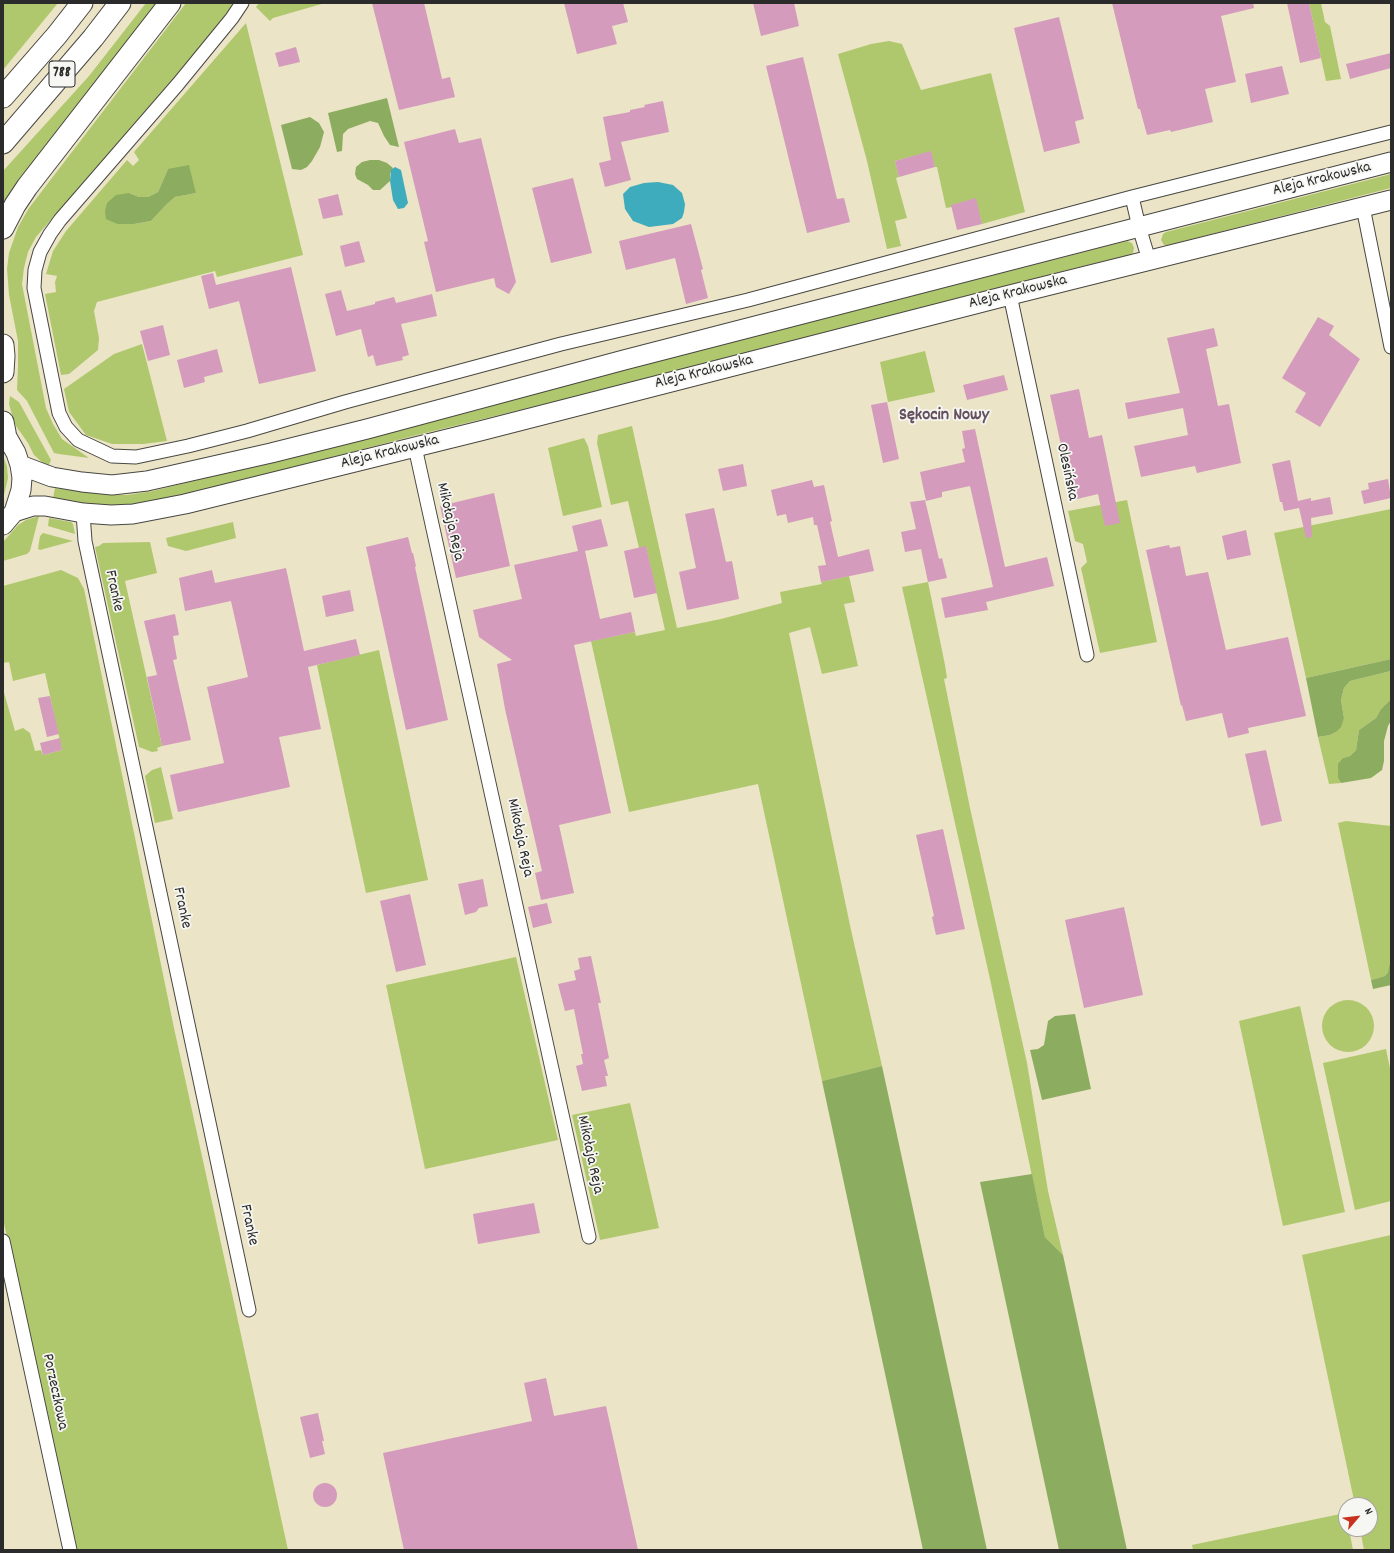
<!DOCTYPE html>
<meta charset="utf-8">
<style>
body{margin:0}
#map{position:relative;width:1394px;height:1553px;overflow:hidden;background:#ebe4c6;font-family:Dekko,sans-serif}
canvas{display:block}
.frame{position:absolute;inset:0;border:4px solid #2b2b2b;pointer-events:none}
.north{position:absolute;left:1338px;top:1497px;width:40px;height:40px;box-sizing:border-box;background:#f6f6f2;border:1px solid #a5a5a2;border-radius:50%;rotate:62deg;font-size:11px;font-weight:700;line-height:16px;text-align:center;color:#2b2b2b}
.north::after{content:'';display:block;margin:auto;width:14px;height:18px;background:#c8321e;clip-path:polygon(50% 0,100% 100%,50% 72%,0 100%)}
</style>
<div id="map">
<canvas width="1394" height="1553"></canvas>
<div class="frame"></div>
<div class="north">N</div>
</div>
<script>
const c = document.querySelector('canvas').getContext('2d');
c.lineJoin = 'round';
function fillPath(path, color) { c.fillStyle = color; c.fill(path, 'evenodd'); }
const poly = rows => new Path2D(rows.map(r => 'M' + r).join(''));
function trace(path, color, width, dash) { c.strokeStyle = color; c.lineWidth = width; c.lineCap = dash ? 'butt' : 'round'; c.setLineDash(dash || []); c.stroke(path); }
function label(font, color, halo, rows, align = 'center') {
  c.font = font + ' Dekko,sans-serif'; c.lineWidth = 3.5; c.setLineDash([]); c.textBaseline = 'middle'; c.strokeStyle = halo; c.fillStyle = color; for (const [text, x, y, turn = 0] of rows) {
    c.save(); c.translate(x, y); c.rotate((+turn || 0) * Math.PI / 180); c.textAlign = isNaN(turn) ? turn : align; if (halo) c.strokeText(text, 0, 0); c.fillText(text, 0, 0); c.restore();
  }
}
const green = poly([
 [3,3,58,3,3,70],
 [146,3,157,3,44,147,3,203,3,171,89,76],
 [186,3,234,3,214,31,36,237,28,252,24,268,22,284,46,408,53,424,62,439,89,458,59,454,54,453,27,401,17,390,18,365,18,341,9,295,7,269,9,253,18,227,29,208],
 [259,3,325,3,273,18,270,21,256,7],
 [1309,3,1321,3,1325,22,1330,26,1341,79,1326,81],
 [246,23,303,255,217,277,215,271,97,302,94,311,99,338,98,350,69,374,61,375,45,294,56,292,55,282,57,276,46,274,53,251,66,231,127,160,133,166,139,160,134,152],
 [168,169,196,193,175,197,167,204,151,221,134,224,117,224,106,218,129,193,139,197,148,197,158,192],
 [889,41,902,44,921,90,991,73,1025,212,982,224,975,199,952,205,952,207,946,208,937,167,935,167,930,152,895,161,899,177,896,178,907,218,895,221,901,246,887,249,867,161,838,54,871,44],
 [1391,174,1391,188,1169,245,1164,245,1161,240,1163,234,1166,232],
 [1127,241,1132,243,1134,248,1133,253,1127,256,1083,266,680,371,413,436,234,483,130,506,83,504,53,498,55,488,109,495,127,495,153,491,474,411,577,382],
 [142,344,167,441,143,444,112,444,86,435,69,412,64,389,114,354],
 [925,351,935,392,888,402,880,362],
 [10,396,19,402,51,460,49,465,43,463,34,455,28,443,16,426,13,418,9,404],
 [632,426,677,628,721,619,782,603,780,592,822,584,821,582,849,576,855,602,844,604,858,666,822,674,810,627,789,633,851,930,882,1066,822,1081,758,784,629,812,591,641,635,632,636,636,665,630,646,547,639,548,628,501,611,505,597,443,598,435],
 [584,438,588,446,602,507,563,516,548,448],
 [3,455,7,467,8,478,3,499],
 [1127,500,1157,642,1100,653,1081,568,1087,562,1083,544,1075,541,1068,511],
 [1391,509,1391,659,1306,678,1274,533],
 [39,516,30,551,27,554,3,561,3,542,18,525,26,520],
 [49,518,71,522,73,524,75,534,48,526],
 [233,522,236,538,186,551,168,546,166,538],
 [43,533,73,541,40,550,38,549,40,536],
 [150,542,157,573,125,581,162,746,157,748,158,751,152,752,139,747,95,547,99,546,103,543],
 [61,570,78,578,84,589,174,1028,288,1550,75,1550,3,1219,3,689,15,731,23,728,30,733,35,751,41,750,43,755,62,750,45,673,13,681,9,662,3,663,3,586],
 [928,582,945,665,947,678,944,679,970,808,1027,1063,1048,1191,1063,1255,1045,1237,990,979,902,587],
 [379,650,428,880,366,893,317,665],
 [1391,671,1391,699,1381,709,1376,718,1359,730,1356,750,1350,756,1343,758,1338,778,1341,783,1329,784,1318,737,1330,735,1336,732,1344,718,1341,700,1344,688,1350,681],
 [161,767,173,819,155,823,145,776,152,770],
 [1346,821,1391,826,1391,963,1388,972,1385,976,1371,980,1338,823],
 [516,957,558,1140,425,1169,386,985],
 '1322 1026a26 26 0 1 1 52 0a26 26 0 1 1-52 0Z',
 [1300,1006,1345,1212,1283,1226,1239,1021],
 [1386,1049,1391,1073,1391,1201,1355,1210,1323,1063],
 [630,1103,659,1228,600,1240,572,1115],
 [1391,1235,1391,1550,1364,1550,1360,1529,1370,1529,1370,1505,1355,1505,1302,1255],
 [1345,1513,1346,1529,1349,1529,1353,1550,1193,1550,1192,1545]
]);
const forest = poly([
 [387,98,399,147,390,145,384,136,378,123,370,121,348,129,343,134,342,151,337,152,328,113],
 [310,117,319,123,324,132,320,147,312,161,307,167,301,170,292,169,281,125],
 [370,160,379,160,387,163,393,168,390,174,390,181,380,190,373,190,368,185,357,179,355,174,356,167,362,162],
 [189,165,196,193,175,197,167,204,151,221,134,224,117,224,106,219,105,211,107,203,116,195,129,193,139,197,148,197,158,192,168,169],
 [1391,659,1391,671,1350,681,1344,688,1341,700,1344,718,1341,727,1336,732,1330,735,1318,737,1306,678],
 [1391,699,1391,721,1388,726,1384,741,1384,761,1382,770,1371,778,1341,783,1338,778,1338,764,1343,758,1350,756,1356,750,1359,730,1376,718,1381,709],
 [1391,959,1391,985,1373,989,1371,980,1385,976,1388,972],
 [1075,1014,1091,1089,1042,1100,1030,1050,1038,1049,1044,1045,1048,1021,1055,1016],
 [882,1066,987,1550,923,1550,822,1081],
 [1032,1174,1045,1237,1063,1255,1127,1550,1059,1550,980,1182]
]);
const water = poly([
 [395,167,401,170,408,203,404,208,398,209,393,200,390,181,391,170],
 [658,182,673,185,682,193,685,204,684,212,682,218,673,224,649,227,633,221,625,209,623,194,630,187,644,183]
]);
const building = poly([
 [372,3,424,3,442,79,450,77,455,97,399,110],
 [564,3,623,3,628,22,612,26,617,44,577,54],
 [753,3,794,3,799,26,761,36],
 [1112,3,1253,3,1254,8,1221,16,1236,82,1205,89,1213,122,1171,132,1170,130,1147,135,1140,109,1138,109],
 [1287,3,1309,3,1321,58,1300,63],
 [1059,17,1084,119,1076,121,1075,122,1080,143,1044,152,1014,28],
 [296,47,300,62,279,67,275,53],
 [1391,53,1391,68,1350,79,1346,64],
 [803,57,837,199,844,198,850,222,807,233,766,66],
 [1282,66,1289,94,1251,103,1245,74],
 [663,101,669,132,621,142,631,180,605,187,599,163,611,160,603,117,630,112,630,110,645,107,644,105],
 [455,129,459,143,481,138,516,282,509,294,496,287,494,278,436,292,424,242,428,241,404,142],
 [931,151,935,167,899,177,895,161],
 [573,178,592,253,551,263,532,188],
 [338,194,343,215,323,219,318,199],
 [976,198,982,224,957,230,951,205],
 [691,224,703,269,701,270,708,298,686,304,675,258,626,270,619,241],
 [359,241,365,262,345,267,340,246],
 [291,267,316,371,259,384,239,301,209,309,201,276,213,273,216,285],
 [341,290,347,311,375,304,375,302,394,297,396,303,432,294,437,316,401,324,409,355,402,357,403,360,376,366,373,355,368,357,361,329,336,336,325,294],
 [1318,317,1334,326,1329,335,1360,359,1320,427,1295,412,1306,393,1282,378],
 [163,325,170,355,148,361,140,331],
 [1214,328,1218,346,1206,349,1218,406,1229,404,1241,463,1197,473,1195,466,1141,477,1134,446,1188,435,1183,408,1128,419,1125,403,1180,393,1167,338],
 [217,349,223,372,204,377,205,382,184,388,177,360],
 [1004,375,1008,390,967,400,963,385],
 [1079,389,1089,438,1102,435,1120,523,1105,526,1098,494,1073,500,1050,395],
 [887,402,899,459,883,463,871,405],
 [975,429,1005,567,1047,557,1054,586,986,602,988,610,945,618,941,598,993,587,970,486,942,492,942,497,926,501,920,472,965,462,962,449,965,448,962,431],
 [1290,460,1298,501,1311,498,1311,501,1330,497,1333,514,1311,518,1312,537,1306,538,1299,508,1284,511,1282,502,1280,502,1272,464],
 [743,464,747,486,723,491,718,469],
 [1388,479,1391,498,1364,504,1361,491,1369,489,1368,483],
 [812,480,814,487,824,485,832,521,830,522,838,557,869,549,874,571,821,582,818,566,826,565,817,525,814,525,813,517,788,523,786,514,777,516,771,490],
 [494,493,510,566,456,578,440,506],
 [925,500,939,559,942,558,947,578,928,582,921,549,905,552,901,532,916,529,910,502],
 [714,508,726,562,732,561,739,599,687,610,679,572,696,568,685,514],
 [601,519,608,546,585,551,600,619,631,612,635,632,574,645,611,813,559,825,574,893,541,900,535,873,542,871,505,709,497,664,512,660,479,637,473,610,522,599,514,565,578,551,572,526],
 [1246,530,1251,555,1227,560,1222,536],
 [408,537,412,553,413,553,416,566,415,567,448,720,406,730,366,547],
 [1169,545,1170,548,1180,546,1186,576,1208,572,1226,650,1288,637,1306,716,1248,728,1249,733,1228,738,1222,713,1186,721,1182,705,1181,706,1146,550],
 [646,546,657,593,634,598,624,551],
 [286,568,304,651,356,639,360,655,308,667,321,729,279,737,290,787,178,812,170,775,224,763,207,687,248,677,231,601,185,611,179,578,212,570,215,583],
 [350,590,354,611,326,617,322,596],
 [175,614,179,635,173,636,177,659,173,660,191,740,162,746,147,677,157,675,144,621],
 [50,696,59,734,47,737,38,698],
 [60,738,62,750,43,755,40,743],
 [1266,750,1282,821,1261,826,1245,754],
 [943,829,965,929,936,935,932,917,934,916,916,835],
 [483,879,488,906,479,908,476,912,465,915,458,884],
 [410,894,426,965,396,972,380,901],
 [547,903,552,923,533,928,528,907],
 [1124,907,1143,995,1084,1008,1065,920],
 [591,956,601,1003,598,1003,609,1058,604,1060,608,1076,605,1076,607,1086,582,1091,576,1066,583,1064,581,1054,583,1054,574,1009,565,1011,558,984,576,980,574,971,580,969,578,958],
 [534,1203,540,1233,478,1244,473,1214],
 [546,1378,554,1416,606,1406,638,1550,404,1550,383,1453,532,1421,524,1383],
 [318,1413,324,1441,322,1441,325,1454,310,1458,300,1417],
 '313 1495a12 12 0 1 1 24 0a12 12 0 1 1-24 0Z'
]);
const minor = poly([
 [242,3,232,18,178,84,60,220,50,234,40,252,35,270,34,288,59,413,66,427,78,440,112,456,136,457,188,446,247,431,345,402,561,344,748,300,1132,197,1391,132],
 [1132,197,1139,227,1149,260],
 [1363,207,1391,347],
 [1010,295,1087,655],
 [415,447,589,1237],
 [83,513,85,541,88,555,249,1310],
 [3,1241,70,1550]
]);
const secondary = poly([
 [3,430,16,453,20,465,22,478,21,490,14,512,3,525],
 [20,465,52,477,82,482,112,485,147,481,271,453,367,429,624,360,1391,162],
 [14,512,33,506,45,506,83,513,111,515,133,514,185,504,480,431,1010,295,1391,200]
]);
const primary = poly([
 [3,97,57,35,82,3],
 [3,143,93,38,120,3],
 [3,228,15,205,27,187,170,3],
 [3,345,4,356,3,372],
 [3,422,5,432]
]);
const shields = [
 [62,74,26]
];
const shieldNames = [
 ["788",62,74]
];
const streetNames = [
 ["Aleja Krakowska",1322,180,-14],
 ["Aleja Krakowska",1018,293,-14],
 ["Aleja Krakowska",704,373,-14],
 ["Aleja Krakowska",390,453,-14],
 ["Olesińska",1066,472,78],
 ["Mikołaja Reja",449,522,77],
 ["Franke",113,591,78],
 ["Mikołaja Reja",519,838,78],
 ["Franke",181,908,78],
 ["Mikołaja Reja",589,1155,78],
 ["Franke",248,1225,78],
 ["Porzeczkowa",54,1392,78]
];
const quarterNames = [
 ["Sękocin Nowy",944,417]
];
fillPath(green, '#b0c86d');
fillPath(forest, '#8cac60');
fillPath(water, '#3eacbc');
fillPath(building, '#d49bbc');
trace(minor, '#484742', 15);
trace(secondary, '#484742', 21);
trace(primary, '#484742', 23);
trace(minor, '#fff', 13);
trace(secondary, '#fff', 19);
trace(primary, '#fff', 21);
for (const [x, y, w] of shields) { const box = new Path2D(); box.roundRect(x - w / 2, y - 13, w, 26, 3); c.fillStyle = '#f6f6f2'; c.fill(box); trace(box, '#2b2b2b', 1); }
label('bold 15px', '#2b2b2b', null, shieldNames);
label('16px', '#2b2b2b', '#f6f6f2', streetNames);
label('bold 18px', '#66525e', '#f6f6f2', quarterNames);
</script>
